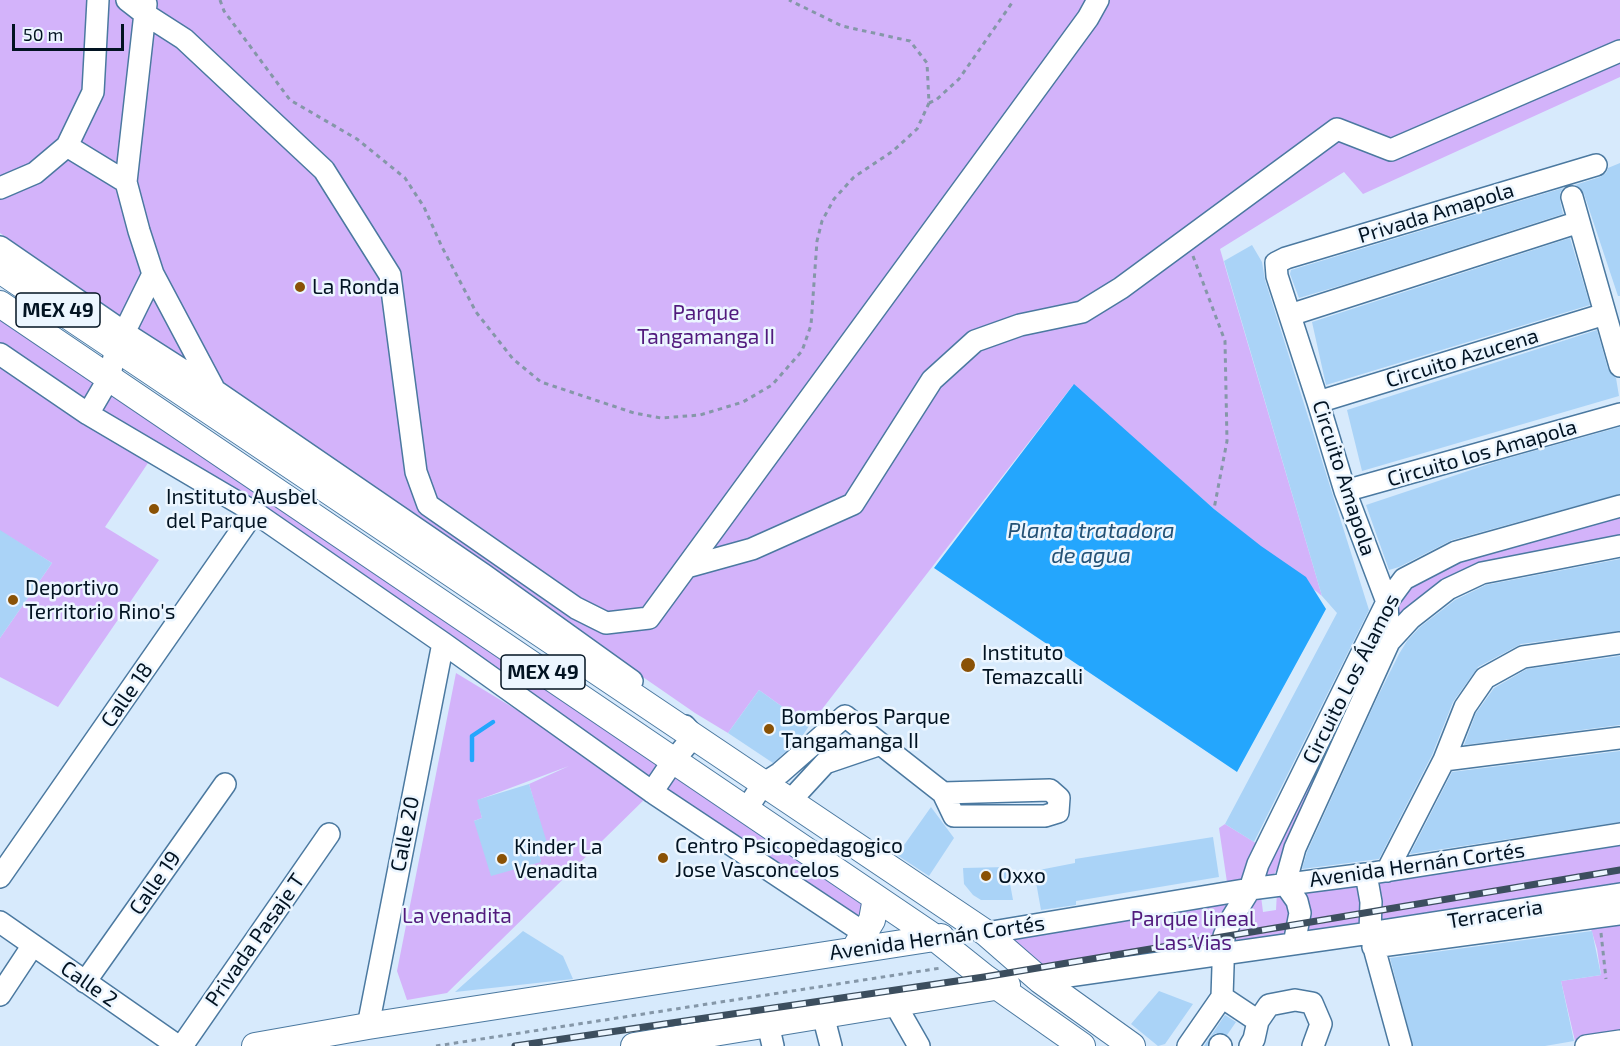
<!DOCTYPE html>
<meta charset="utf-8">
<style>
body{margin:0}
#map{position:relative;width:1620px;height:1046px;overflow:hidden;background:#d7eafc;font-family:"Exo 2",sans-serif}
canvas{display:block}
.scale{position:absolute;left:12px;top:24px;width:112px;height:27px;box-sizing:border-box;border:3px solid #021322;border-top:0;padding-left:8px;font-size:18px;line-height:21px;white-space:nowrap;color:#021322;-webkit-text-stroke:4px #ecf6ff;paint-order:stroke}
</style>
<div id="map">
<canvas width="1620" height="1046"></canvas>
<div class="scale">50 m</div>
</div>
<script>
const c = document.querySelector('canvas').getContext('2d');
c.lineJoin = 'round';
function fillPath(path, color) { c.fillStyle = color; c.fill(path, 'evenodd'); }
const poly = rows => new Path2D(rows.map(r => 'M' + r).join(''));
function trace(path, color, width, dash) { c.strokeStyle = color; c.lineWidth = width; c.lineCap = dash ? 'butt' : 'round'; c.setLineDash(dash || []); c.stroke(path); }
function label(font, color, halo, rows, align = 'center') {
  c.font = font + ' "Exo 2",sans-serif'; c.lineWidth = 5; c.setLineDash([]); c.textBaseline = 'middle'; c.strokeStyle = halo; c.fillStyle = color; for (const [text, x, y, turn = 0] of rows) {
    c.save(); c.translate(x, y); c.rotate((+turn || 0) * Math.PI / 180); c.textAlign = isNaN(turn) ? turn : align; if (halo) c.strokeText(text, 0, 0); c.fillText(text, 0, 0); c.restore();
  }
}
const green = poly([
 [0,0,1620,0,1620,77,1363,194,1344,172,1220,249,1322,596,1214,509,1073,385,809,726,759,690,728,733,695,713,0,233],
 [0,314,100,382,86,406,0,347],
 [0,358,148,463,105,527,159,560,58,707,0,677,0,638,52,563,0,531],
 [109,394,663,754,648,780,99,412],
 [1620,515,1620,540,1471,572,1390,630,1273,877,1253,881,1408,582,1453,564],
 [456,673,652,792,447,993,407,1000,397,971],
 [569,766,529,784,546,843,537,845,541,862,474,821,482,818,478,800],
 [673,772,872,906,858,930,655,794],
 [1225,824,1259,845,1238,889,1228,889,1219,828],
 [1620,840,1620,908,1382,945,1375,878],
 [1365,878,1369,932,1228,950,1246,898,1261,896,1263,912,1276,910,1277,892],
 [1234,900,1218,952,1046,974,1002,936],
 [1620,917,1620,1034,1575,1041,1561,981,1601,975,1597,949,1588,919]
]);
const water = poly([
 [1074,384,1214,509,1261,546,1306,577,1326,609,1237,772,934,568]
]);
const stream = poly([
 [472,760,472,736,493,722]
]);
const building = poly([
 [1620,163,1620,296,1618,296,1584,194,1580,188,1575,185,1600,177,1606,173,1608,168],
 [1563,188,1560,193,1560,200,1563,214,1349,283,1299,298,1290,274,1291,270],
 [1570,238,1590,305,1326,385,1312,322],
 [1252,245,1262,262,1265,280,1369,610,1254,842,1225,824,1337,613,1322,596,1224,261],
 [1597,330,1608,369,1616,378,1619,396,1362,471,1347,410],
 [1620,427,1620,494,1452,540,1399,567,1389,570,1366,505,1498,461],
 [0,530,52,563,0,638],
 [1620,559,1620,631,1521,644,1478,667,1453,702,1432,755,1379,859,1302,869,1307,852,1377,698,1399,654,1407,641,1420,627,1455,600,1486,585],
 [1620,656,1620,725,1464,745,1476,713,1494,688,1527,669],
 [759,690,809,726,801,738,773,763,728,733],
 [1620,751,1620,822,1410,854,1452,772],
 [529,784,547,843,537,845,541,862,491,876,474,821,482,818,477,800],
 [931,807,954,838,929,876,897,855],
 [1213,837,1219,877,1076,901,1076,905,1041,910,1034,871,1075,863,1075,859],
 [1007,867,1013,900,981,900,973,895,964,884,963,868],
 [523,931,563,956,573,979,455,992],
 [1592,931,1601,975,1561,981,1574,1041,1545,1046,1413,1046,1390,958],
 [1159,991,1193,1004,1165,1044,1158,1046,1131,1024],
 [1225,1015,1236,1022,1227,1035,1216,1033,1211,1036,1208,1046,1204,1046]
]);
const path = poly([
 [220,0,224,11,290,100,357,139,405,178,424,207,442,247,476,312,513,359,541,382,634,413,661,418,700,415,743,402,772,385,802,351,811,325,817,241,822,221,834,199,854,177,893,151,917,129,929,103,927,63,910,41,842,26,789,0],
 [929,103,936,100,959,79,1014,0],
 [1193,256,1225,341,1227,441,1214,509],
 [1601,933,1606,979],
 [436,1046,941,968]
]);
const minor = poly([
 [127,0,145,14,184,39,324,170,390,275,416,472,428,505,576,608,606,623,649,618,1088,18,1098,0],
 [146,4,126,182,139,231,153,274,213,387],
 [67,146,126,182],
 [0,188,35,173,67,146,93,92,98,0],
 [1572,197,1620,366],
 [0,247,125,333,214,390,484,575,632,681],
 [1290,315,1579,222],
 [0,354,88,414,254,512,443,643,655,794,864,933],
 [1318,402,1605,314],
 [88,414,109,378,116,349,153,274],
 [1345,491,1620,414],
 [687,567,752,549,853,504,932,380,975,341,1020,325,1082,312,1121,288,1337,129,1391,150,1620,51],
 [1389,642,1387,602,1345,491,1318,402,1277,276,1276,263,1286,258,1596,165],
 [1444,760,1620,738],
 [652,792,673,761,694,736,685,726],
 [790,801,825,763,881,744],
 [746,810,763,784,780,773,845,716,943,793,954,816,1045,816,1058,812,1059,798,1050,790,943,793],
 [1387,871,1444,760,1465,707,1485,678,1523,657,1620,643],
 [1366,874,1371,902,1370,933,1401,1046],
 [0,877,254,512],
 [0,922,178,1046],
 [986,933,1250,889,1366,874,1620,834],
 [1294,944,1300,913,1297,901,1285,884,1295,848,1389,642,1411,618,1448,589,1482,573,1620,546],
 [1373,947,1620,914],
 [1040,980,1370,933,1620,894],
 [85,982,225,784],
 [0,995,33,945],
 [1222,997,1224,936,1232,918,1250,889,1258,864,1387,602,1404,579,1456,552,1620,506],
 [895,1004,919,1046],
 [823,1015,831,1046],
 [1258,1021,1269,1005,1295,1000,1312,1003,1321,1024,1313,1046],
 [768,1024,773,1046],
 [368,1026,443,643],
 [1220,1045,1221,1046],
 [182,1046,329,834],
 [1188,1046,1222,997,1258,1021,1254,1039,1250,1046],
 [1586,1046,1620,1041]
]);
const major = poly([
 [0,270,986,933,1040,980,1132,1046],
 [0,304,934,937,984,977,1082,1046],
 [854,950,872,920,876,898],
 [255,1046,368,1026,941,937],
 [634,1046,1007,985]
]);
const rail = poly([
 [515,1046,984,977,1620,870]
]);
const markers = [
 [300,287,6,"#8a5206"],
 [154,509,6,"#8a5206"],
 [13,600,6,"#8a5206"],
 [968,665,8,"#8a5206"],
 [769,729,6,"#8a5206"],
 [663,858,6,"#8a5206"],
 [502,859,6,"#8a5206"],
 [986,876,6,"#8a5206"]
];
const shields = [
 [58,310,84],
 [543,672,84]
];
const shieldNames = [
 ["MEX 49",58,310],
 ["MEX 49",543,672]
];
const streetNames = [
 ["Privada Amapola",1436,213,-17],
 ["Circuito Azucena",1462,358,-17],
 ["Circuito los Amapola",1482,453,-16],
 ["Circuito Amapola",1344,478,72],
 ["Circuito Los Álamos",1351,679,-63],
 ["Calle 18",127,695,-55],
 ["Calle 20",405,834,-79],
 ["Avenida Hernán Cortés",1417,865,-8],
 ["Calle 19",155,883,-55],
 ["Terraceria",1495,914,-9],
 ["Avenida Hernán Cortés",937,938,-8],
 ["Privada Pasaje T",255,940,-55],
 ["Calle 2",89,984,35]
];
const poiNames = [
 ["La Ronda",312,287],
 ["Instituto Ausbel",166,497],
 ["del Parque",166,521],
 ["Deportivo",25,588],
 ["Territorio Rino's",25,612],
 ["Instituto",982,653],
 ["Temazcalli",982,677],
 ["Bomberos Parque",781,717],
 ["Tangamanga II",781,741],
 ["Centro Psicopedagogico",675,846],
 ["Jose Vasconcelos",675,870],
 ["Kinder La",514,847],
 ["Venadita",514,871],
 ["Oxxo",998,876]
];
const parkNames = [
 ["Parque",706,313],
 ["Tangamanga II",706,337],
 ["La venadita",457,916],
 ["Parque lineal",1193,919],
 ["Las Vias",1193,943]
];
const waterNames = [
 ["Planta tratadora",1091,531],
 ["de agua",1091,556]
];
fillPath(green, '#d3b3fa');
fillPath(water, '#24a6fd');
trace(stream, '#24a6fd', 4.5);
fillPath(building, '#aad3f7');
trace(minor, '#4b79a0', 24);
trace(major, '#4b79a0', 28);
trace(path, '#8597a8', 3, [4.5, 4.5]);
trace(minor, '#fff', 21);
trace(major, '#fff', 26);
trace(rail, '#3c4e5e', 7);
trace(rail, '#ecf6ff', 4.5, [14]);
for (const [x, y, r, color] of markers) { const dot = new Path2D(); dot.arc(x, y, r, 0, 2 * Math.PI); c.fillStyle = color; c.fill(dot); trace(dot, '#ecf6ff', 2); }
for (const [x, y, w] of shields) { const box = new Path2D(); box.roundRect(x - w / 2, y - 17, w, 34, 4.5); c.fillStyle = '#ecf6ff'; c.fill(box); trace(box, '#021322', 1.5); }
label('bold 20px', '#021322', null, shieldNames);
label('21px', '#021322', '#ecf6ff', streetNames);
label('21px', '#021322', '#ecf6ff', poiNames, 'left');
label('21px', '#511a7d', '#ecf6ff', parkNames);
label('italic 22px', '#245276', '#ecf6ff', waterNames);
</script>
